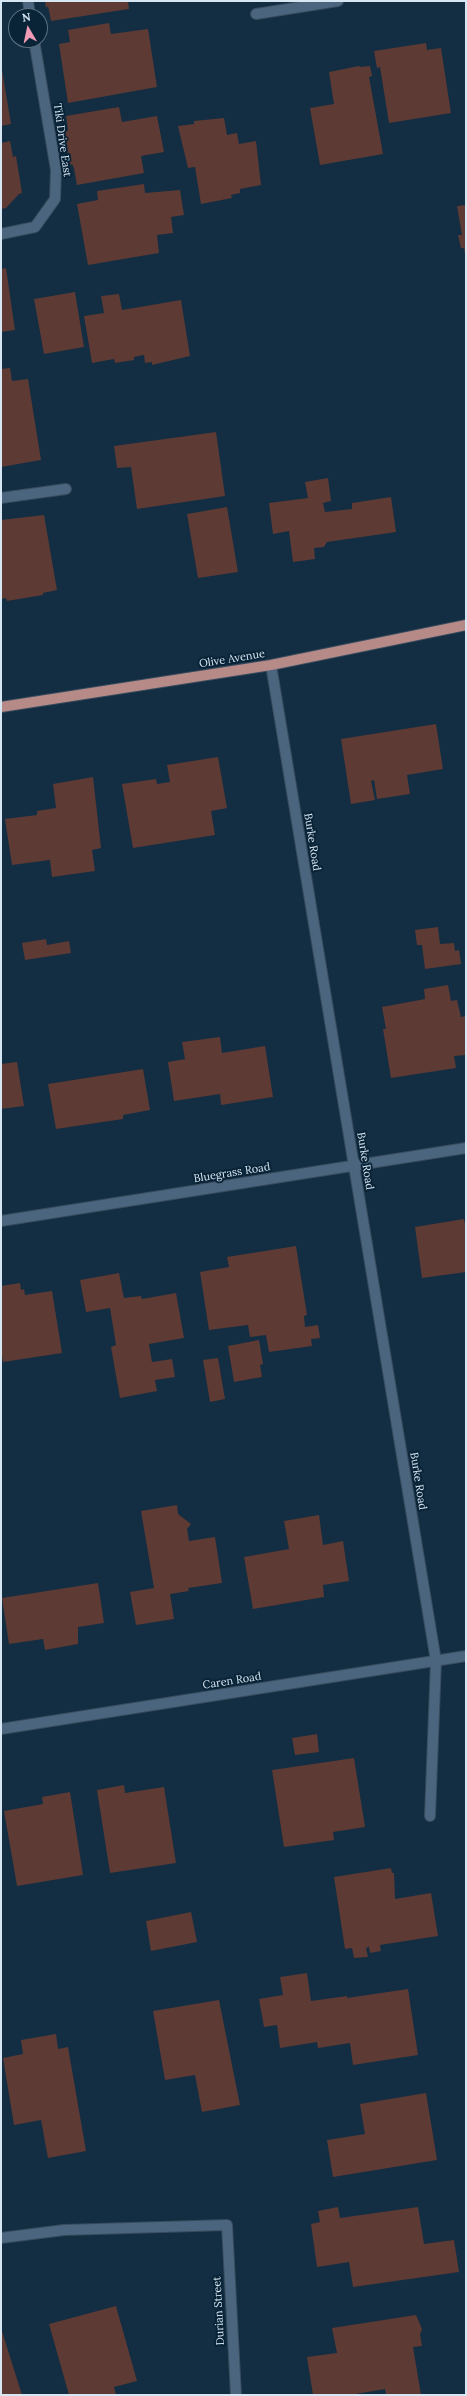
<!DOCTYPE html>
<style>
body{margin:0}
#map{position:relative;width:467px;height:2396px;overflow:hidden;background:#132d42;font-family:Lora,serif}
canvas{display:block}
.frame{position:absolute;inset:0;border:2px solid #d6e6f3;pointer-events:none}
.north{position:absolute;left:8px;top:8px;width:40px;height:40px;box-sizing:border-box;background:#092337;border:1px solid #5b7182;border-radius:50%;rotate:351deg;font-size:11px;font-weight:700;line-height:16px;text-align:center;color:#d6e6f3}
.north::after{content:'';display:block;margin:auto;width:14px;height:18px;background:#f09ab5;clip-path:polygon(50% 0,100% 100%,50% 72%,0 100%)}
</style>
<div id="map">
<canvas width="467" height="2396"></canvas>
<div class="frame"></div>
<div class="north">N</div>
</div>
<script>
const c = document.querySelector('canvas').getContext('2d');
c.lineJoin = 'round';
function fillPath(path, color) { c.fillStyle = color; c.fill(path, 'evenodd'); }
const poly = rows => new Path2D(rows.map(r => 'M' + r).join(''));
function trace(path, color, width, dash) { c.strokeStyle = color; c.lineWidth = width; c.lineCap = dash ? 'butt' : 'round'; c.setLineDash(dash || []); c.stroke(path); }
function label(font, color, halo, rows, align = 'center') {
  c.font = font + ' Lora,serif'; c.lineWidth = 4; c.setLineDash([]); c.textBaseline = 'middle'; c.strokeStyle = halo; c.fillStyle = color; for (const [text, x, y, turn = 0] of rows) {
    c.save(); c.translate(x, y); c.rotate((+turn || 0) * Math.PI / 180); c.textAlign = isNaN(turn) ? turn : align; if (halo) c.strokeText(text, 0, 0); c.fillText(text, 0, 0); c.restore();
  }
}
const building = poly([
 [45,1,128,1,129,9,51,21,48,6,46,8],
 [109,23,111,34,148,29,157,87,68,103,59,44,70,42,68,30],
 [426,43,427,50,441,48,451,113,389,123,380,67,377,68,374,51],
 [1,64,11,124,1,126],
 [359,66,360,67,370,66,372,76,369,77,383,154,320,165,310,108,334,104,329,72],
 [119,107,122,122,157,116,164,152,141,156,144,173,77,185,74,168,72,164,70,165,64,133,68,130,66,116],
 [224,118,227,135,237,133,239,144,256,141,261,185,240,189,240,193,231,195,232,198,201,204,195,167,188,168,178,126,194,124,194,121],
 [10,141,13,157,16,156,22,193,19,194,6,208,1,209,1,143],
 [144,184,145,193,180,190,184,215,171,217,173,233,157,235,159,253,88,265,77,204,98,200,97,191],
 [466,205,466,254,465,254,464,248,461,248,458,235,462,235,457,206],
 [6,268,15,330,1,332,1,269],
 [75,292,84,347,44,354,34,299],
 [119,294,122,310,181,300,190,356,152,365,152,362,145,363,144,355,134,357,134,360,115,363,114,359,92,363,84,316,104,313,101,296],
 [10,368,12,381,28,379,41,460,1,467,1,369],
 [216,432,225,496,137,509,131,467,117,468,114,446],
 [328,478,331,501,323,503,325,512,352,509,352,503,391,497,396,532,327,542,324,547,314,548,315,559,293,562,289,531,273,534,269,503,308,498,305,482],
 [227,507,238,572,198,578,187,514],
 [44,515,57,590,43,593,43,595,7,601,6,598,1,599,1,520],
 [436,724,443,769,407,775,410,794,377,799,374,780,371,781,375,800,351,804,341,739],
 [218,757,227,808,211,811,215,835,133,848,122,784,156,779,157,784,170,782,167,765],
 [93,777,101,848,92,850,95,871,52,877,50,860,12,865,5,819,37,815,37,811,56,808,53,784],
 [438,927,440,944,454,943,455,951,459,950,461,964,425,969,422,945,417,945,415,930],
 [46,939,47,945,69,941,71,953,25,960,22,943],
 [448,985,451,1001,457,1000,461,1017,466,1016,466,1055,454,1056,456,1068,391,1078,383,1029,386,1029,382,1007,425,999,424,989],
 [220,1037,222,1053,265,1046,273,1097,221,1105,220,1094,174,1101,168,1062,185,1059,182,1042],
 [17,1062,24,1106,1,1109,1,1064],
 [143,1069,150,1110,123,1115,123,1119,56,1129,48,1084],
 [464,1219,466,1229,466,1272,422,1278,415,1227],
 [296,1246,307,1315,304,1316,305,1327,318,1325,320,1338,311,1339,312,1346,269,1352,266,1335,250,1337,248,1325,209,1330,200,1272,229,1267,227,1257],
 [119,1273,124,1298,141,1296,142,1299,176,1293,184,1338,149,1344,152,1362,172,1359,175,1377,155,1380,157,1391,120,1398,111,1347,116,1345,110,1308,86,1312,80,1280],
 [20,1283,21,1290,24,1289,25,1295,52,1291,62,1353,3,1362,1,1350,1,1286],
 [259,1340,263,1364,260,1365,262,1377,234,1382,228,1346],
 [218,1358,225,1399,210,1402,203,1360],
 [177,1505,178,1514,191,1524,187,1529,189,1541,215,1537,222,1583,188,1588,189,1591,170,1594,174,1619,136,1625,130,1592,154,1588,141,1511],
 [319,1515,323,1545,343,1541,349,1581,323,1585,324,1597,253,1609,244,1557,289,1549,284,1521],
 [98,1583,104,1623,78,1627,78,1644,45,1650,43,1639,9,1644,2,1598],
 [317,1734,319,1752,295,1755,292,1738],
 [354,1758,365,1827,333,1832,334,1840,284,1847,272,1770],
 [124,1785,125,1793,164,1787,176,1863,110,1873,97,1790],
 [70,1792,83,1875,17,1886,4,1811,43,1804,42,1797],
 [391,1868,392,1873,394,1873,395,1899,431,1893,438,1936,380,1945,381,1951,370,1953,369,1947,366,1948,368,1957,354,1958,352,1948,345,1949,334,1877],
 [191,1912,197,1942,151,1951,146,1921],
 [307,1973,311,2001,347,1996,347,1998,408,1989,418,2055,353,2065,350,2043,318,2048,317,2042,280,2048,277,2025,264,2027,259,1999,283,1995,280,1977],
 [219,2000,240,2105,202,2112,195,2075,165,2080,153,2011],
 [56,2034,58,2049,68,2047,86,2151,48,2158,41,2120,14,2125,3,2058,23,2054,21,2040],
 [426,2093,437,2160,333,2177,327,2140,365,2134,360,2104],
 [338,2207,340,2218,418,2207,424,2244,454,2240,459,2272,353,2287,349,2262,317,2267,311,2224,320,2222,318,2211],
 [116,2306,137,2381,114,2387,116,2395,69,2395,49,2324],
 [416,2315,422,2329,420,2334,422,2346,413,2347,421,2395,386,2395,385,2389,350,2395,313,2395,307,2357,337,2353,332,2328],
 [1,2328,22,2395,1,2395]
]);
const minor = poly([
 [28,1,30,16],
 [256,14,338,1],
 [1,234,35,227,55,199,56,170,34,40],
 [1,498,66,489],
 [271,665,436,1661,430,1816],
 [1,1221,466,1148],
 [1,1729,466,1656],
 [1,2238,64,2230,227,2225,236,2395]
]);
const major = poly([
 [1,707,271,665,466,625]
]);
const streetNames = [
 ["Tiki Drive East",62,140,82],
 ["Olive Avenue",232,659,-9],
 ["Burke Road",312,842,81],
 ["Burke Road",365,1161,81],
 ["Bluegrass Road",232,1173,-9],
 ["Burke Road",418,1481,81],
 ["Caren Road",232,1681,-9],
 ["Durian Street",219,2311,-93]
];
fillPath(building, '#5d3a34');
trace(minor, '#384b5d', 12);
trace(major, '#384b5d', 12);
trace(minor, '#4a657d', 10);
trace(major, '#b58a87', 10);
label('11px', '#d6e6f3', '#092337', streetNames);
</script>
